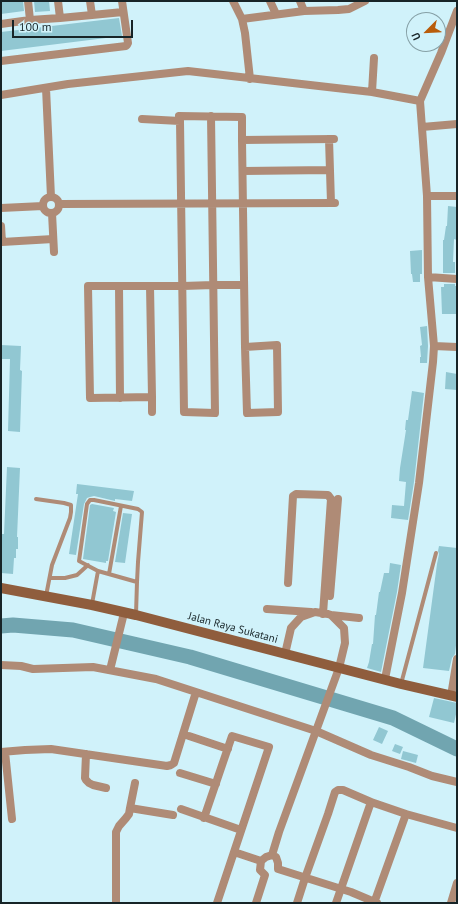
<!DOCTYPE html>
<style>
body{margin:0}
#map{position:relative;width:458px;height:904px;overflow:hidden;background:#d0f2fa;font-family:"PT Sans",sans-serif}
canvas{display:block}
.frame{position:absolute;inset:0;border:2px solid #172427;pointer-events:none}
.north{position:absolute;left:406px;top:12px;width:40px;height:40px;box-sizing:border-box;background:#d0f2fa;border:1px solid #86a0a6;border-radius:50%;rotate:246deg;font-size:11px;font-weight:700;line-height:16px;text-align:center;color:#172427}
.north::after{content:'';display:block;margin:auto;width:14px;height:18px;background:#b95c0a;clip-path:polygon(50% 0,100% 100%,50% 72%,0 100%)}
.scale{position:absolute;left:12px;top:20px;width:121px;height:18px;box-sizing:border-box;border:2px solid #172427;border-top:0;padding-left:5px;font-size:12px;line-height:14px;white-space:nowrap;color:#172427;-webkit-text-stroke:3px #d0f2fa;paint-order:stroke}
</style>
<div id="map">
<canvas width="458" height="904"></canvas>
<div class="frame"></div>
<div class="north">U</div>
<div class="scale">100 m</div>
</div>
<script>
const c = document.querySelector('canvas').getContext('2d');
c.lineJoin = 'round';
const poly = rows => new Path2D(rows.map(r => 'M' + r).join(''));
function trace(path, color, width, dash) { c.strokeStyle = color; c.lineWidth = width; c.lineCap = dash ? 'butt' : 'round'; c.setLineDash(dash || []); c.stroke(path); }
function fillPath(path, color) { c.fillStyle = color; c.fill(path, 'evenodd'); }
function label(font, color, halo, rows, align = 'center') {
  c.font = font + ' "PT Sans",sans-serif'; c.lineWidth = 3; c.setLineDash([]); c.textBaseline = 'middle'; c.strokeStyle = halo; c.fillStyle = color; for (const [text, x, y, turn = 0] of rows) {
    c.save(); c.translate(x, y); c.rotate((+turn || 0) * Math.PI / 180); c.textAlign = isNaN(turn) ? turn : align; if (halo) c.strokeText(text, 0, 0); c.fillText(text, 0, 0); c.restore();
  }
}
const river = poly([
 [1,626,13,625,73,630,190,657,393,718,457,749]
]);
const building = poly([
 [1,1,23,1,24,11,1,14],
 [34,1,49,1,50,11,35,12],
 [119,18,122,36,1,51,1,32],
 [448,206,457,207,456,227,457,227,457,240,454,239,453,262,455,262,455,273,443,273,443,240,444,240,446,226,447,226],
 [422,250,422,274,420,274,420,282,413,282,412,274,411,274,410,251],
 [444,284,455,284,455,286,457,286,457,314,442,314,441,287,444,287],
 [427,326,428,346,427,363,420,363,420,357,421,357,420,346,422,345,420,327],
 [1,345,21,346,20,370,22,371,20,432,8,431,10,359,1,359],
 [446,372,457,374,457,390,445,389],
 [412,391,424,393,414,482,408,520,391,518,392,505,404,506,406,482,399,481,400,468,406,430,405,430,406,420,408,420],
 [7,467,20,468,17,537,18,537,18,549,16,549,16,558,14,558,13,574,1,573,1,534,4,534],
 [77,484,134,491,132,501,115,499,115,501,94,496,90,497,87,498,84,504,76,555,69,554,78,494,76,494],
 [92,504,114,508,113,511,116,512,108,561,106,561,106,563,83,559,90,505],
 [123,513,132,514,125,563,115,562],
 [439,546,457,548,457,637,455,654,452,658,449,671,423,668,437,564,439,554,438,551],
 [390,563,401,565,397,592,381,672,367,668,369,662,372,644,373,644,375,615,376,615,379,592,380,592,384,573,389,573],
 [434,698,457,703,457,710,454,723,429,717],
 [379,727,388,731,382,744,373,740],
 [395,744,403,747,400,754,392,751],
 [403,751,418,755,416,763,401,759]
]);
const service = poly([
 [36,499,64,503,71,505,71,512,70,518,52,565,46,596],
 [109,574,121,506],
 [50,578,65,578,77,575,88,565],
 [92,604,98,571],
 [136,614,137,582,138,562,142,512,138,509,94,500,90,500,87,504,79,561,98,571,137,582],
 [401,684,436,553]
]);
const minor = poly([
 [28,1,30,20],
 [58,1,60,18],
 [90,1,92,15],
 [233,1,242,19,245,33,250,79],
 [270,1,276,14],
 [300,1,304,11],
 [242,19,304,11,338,10,349,9,365,1],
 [1,24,30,20,60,18,92,15,123,12],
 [1,61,126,46,127,45,128,43,122,1],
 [46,88,51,197],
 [372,92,374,58],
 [1,95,68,84,188,71,345,89,372,92,420,101],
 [142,119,180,121,179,116,242,117,242,140],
 [180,121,184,412,215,413,211,116],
 [422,127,457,124],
 [329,139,331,203],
 [243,171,330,170],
 [427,196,457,196],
 '43 205a8 8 0 1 1 16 0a8 8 0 1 1-16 0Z',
 [60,204,335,203],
 [1,208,43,206],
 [52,213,54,252],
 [1,226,2,242,53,239],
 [428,277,457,279],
 [119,286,120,398],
 [150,286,152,397,90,398,88,286,183,286,213,285,244,285],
 [434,346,457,347],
 [245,347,277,345,278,412,247,413,245,347,242,140,334,139],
 [152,397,152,412],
 [288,583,293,496,296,494,328,495,331,499,323,614],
 [330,596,338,499],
 [267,609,311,612],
 [331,615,359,618],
 [285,654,291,628,301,617,315,612,328,614,331,615,344,628,345,643,339,668,279,832,272,855,276,857,278,863,278,869,351,892,377,903],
 [1,665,21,666,33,669,93,667,156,679,316,731,371,755,409,767,432,776,457,782],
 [110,670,124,613],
 [385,679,402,593,419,483,433,362,434,346,428,277,427,196,420,101,441,53,457,11],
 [451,696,457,659],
 [189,736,228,749],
 [1,752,25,750,51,749,167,766,171,765,174,763,196,692],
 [5,752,12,819],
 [86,754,85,778,86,780,89,783,93,785,106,788],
 [180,773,216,784],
 [130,808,135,783],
 [181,809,241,830],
 [204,818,232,736,269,747,217,903],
 [234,852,261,861],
 [116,903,116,832,119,826,126,818,129,814,130,808,173,815],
 [256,903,265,875,260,870,261,861,266,857,272,855],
 [297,903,305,878,328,814,335,792,338,790,343,790,371,802],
 [336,903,371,802,406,814,457,828],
 [374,903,406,814],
 [451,903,457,883]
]);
const secondary = poly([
 [1,588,92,605,136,615,401,684,457,697]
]);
const streetNames = [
 ["Jalan Raya Sukatani",233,628,15]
];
trace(river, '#71a5b0', 15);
fillPath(building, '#91c7d2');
trace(service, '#af8b76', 4);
trace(minor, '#af8b76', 8);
trace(secondary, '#8f5d3d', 10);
label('11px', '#172427', '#d0f2fa', streetNames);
</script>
